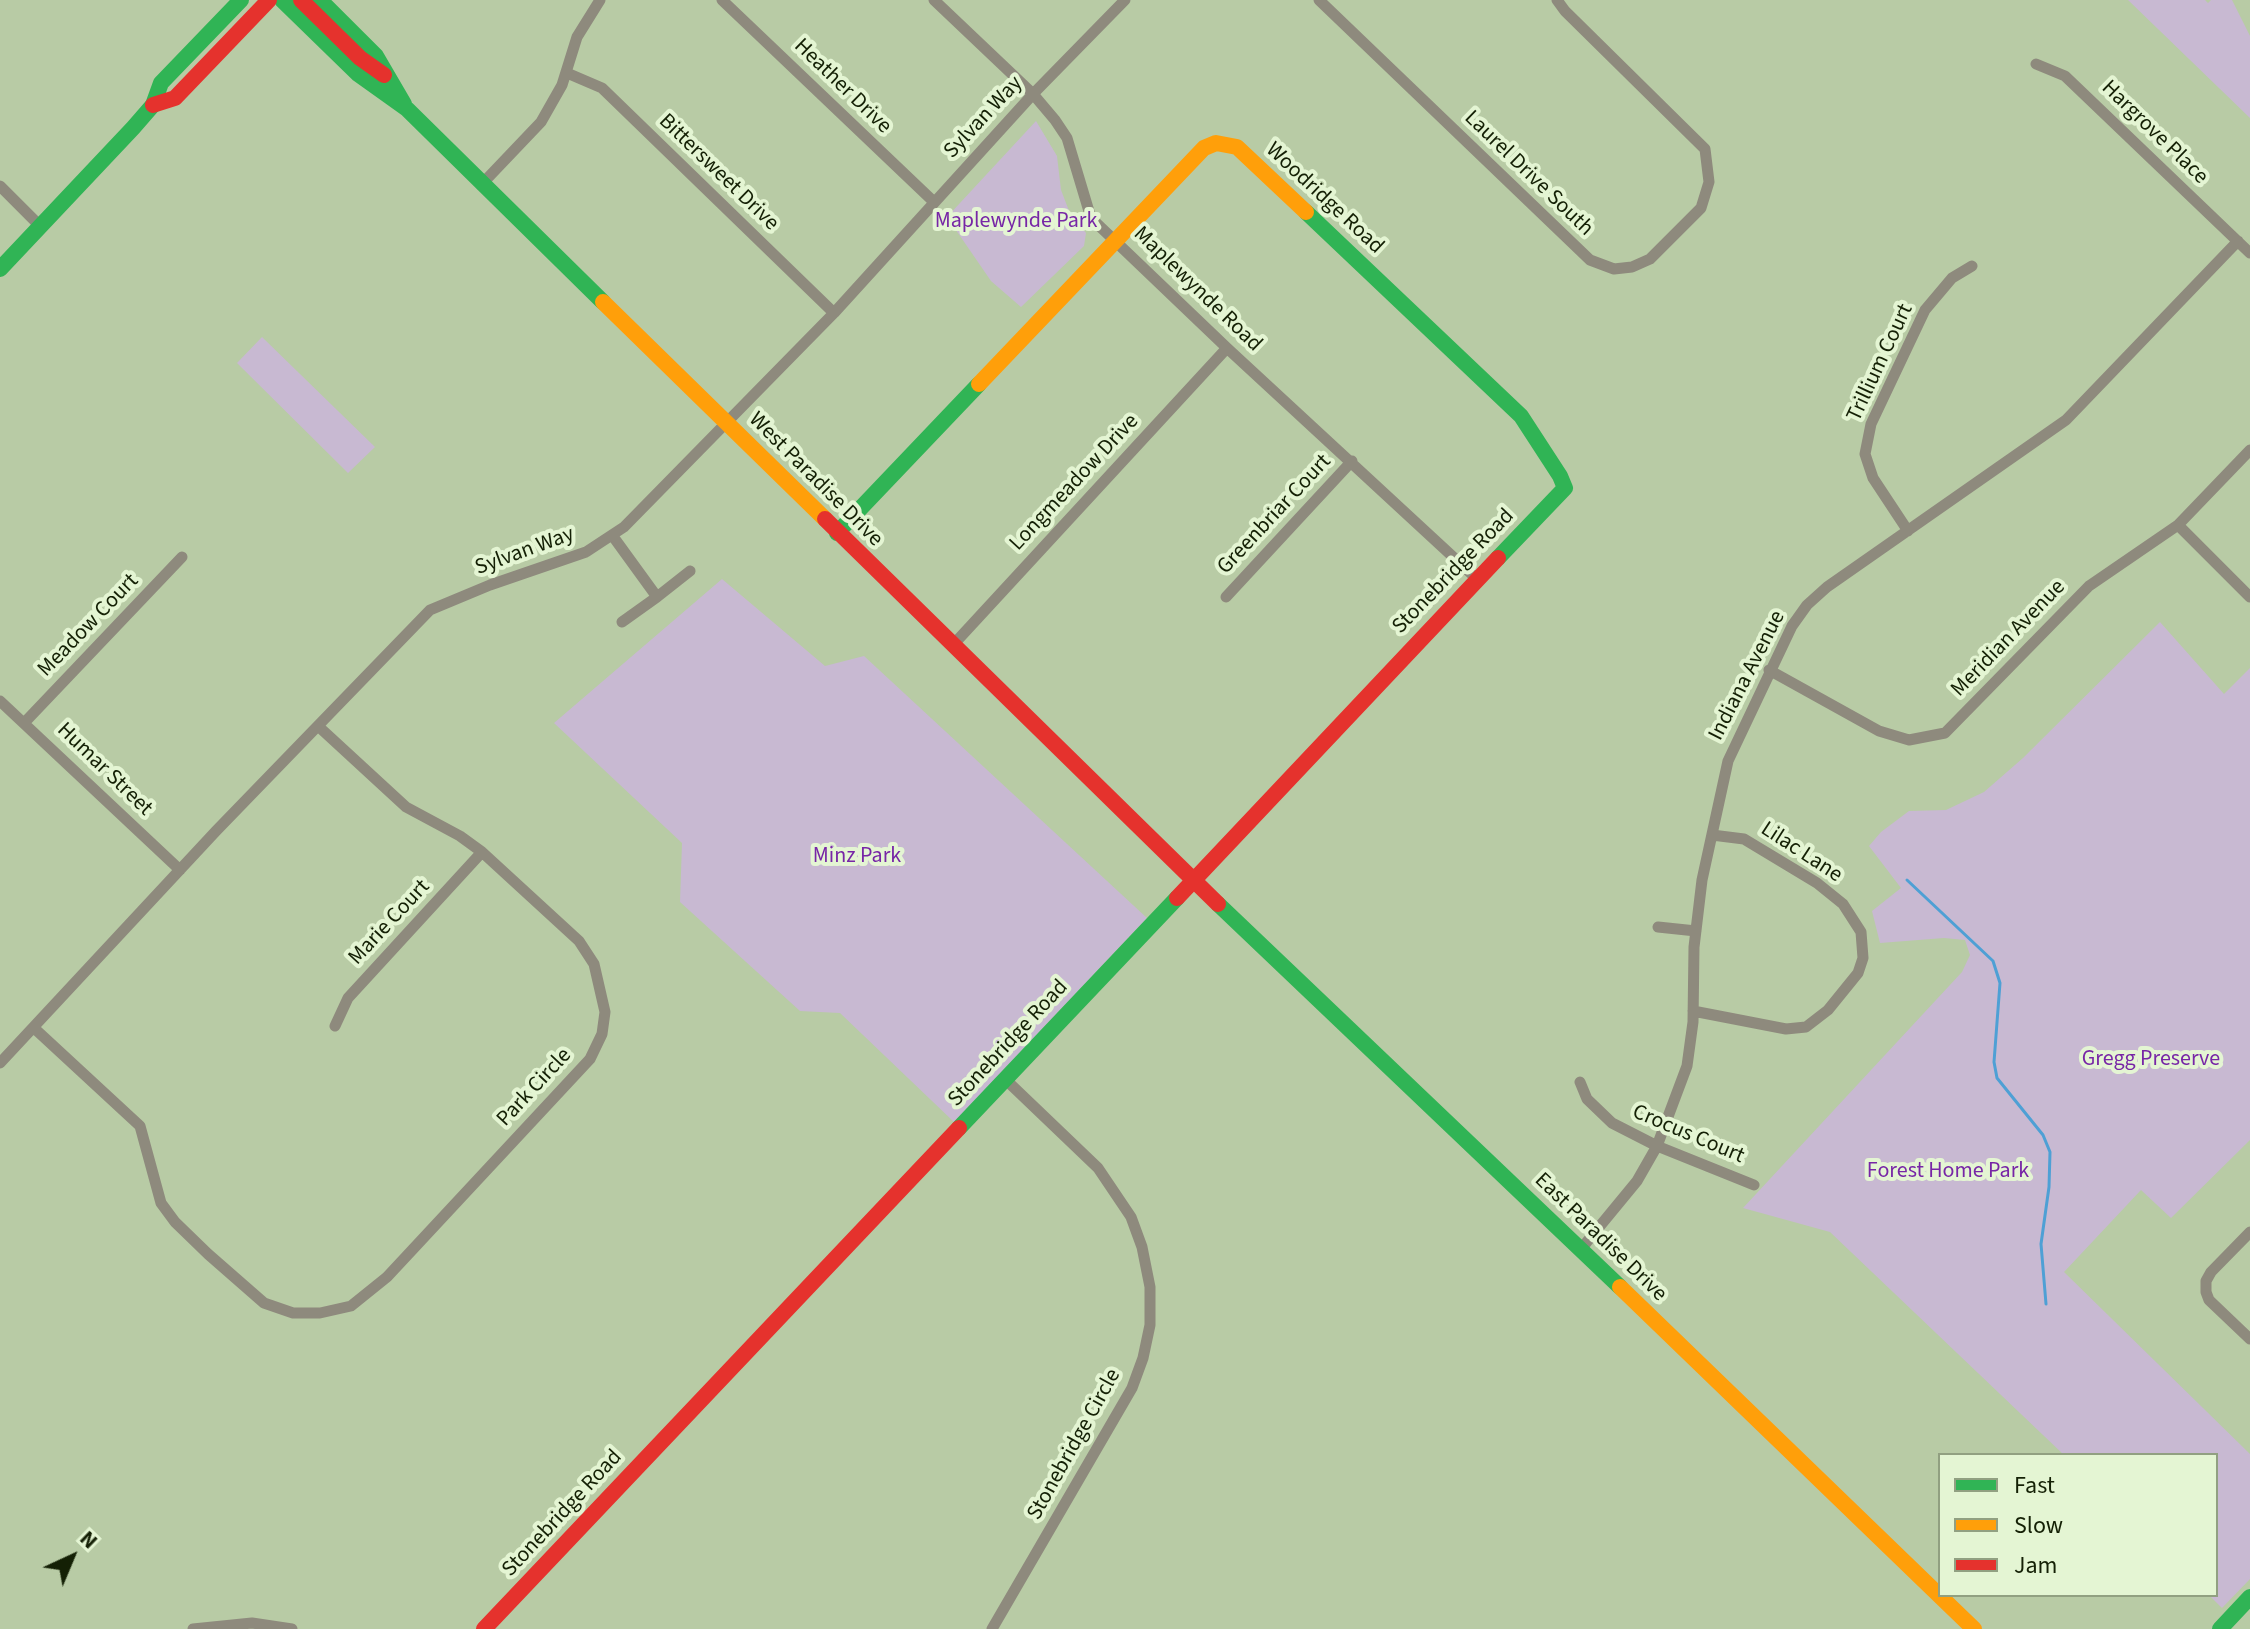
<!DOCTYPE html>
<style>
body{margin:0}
#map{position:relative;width:2250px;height:1629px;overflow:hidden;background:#b8cba5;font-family:"Source Sans 3",sans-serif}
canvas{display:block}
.legend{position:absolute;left:1938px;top:1453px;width:280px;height:144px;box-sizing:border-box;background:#e4f5d3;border:2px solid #91a081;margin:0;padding:10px 14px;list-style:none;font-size:24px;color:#142005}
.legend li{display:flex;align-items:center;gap:16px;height:40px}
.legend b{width:40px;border:2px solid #91a081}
.north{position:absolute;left:32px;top:1517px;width:80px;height:80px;-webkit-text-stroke:6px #e4f5d3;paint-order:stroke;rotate:44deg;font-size:22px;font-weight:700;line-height:32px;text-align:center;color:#142005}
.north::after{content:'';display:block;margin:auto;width:28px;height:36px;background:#142005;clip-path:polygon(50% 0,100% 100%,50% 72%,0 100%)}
</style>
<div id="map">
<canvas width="2250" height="1629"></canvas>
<ul class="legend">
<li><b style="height:10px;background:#30b455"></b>Fast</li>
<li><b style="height:10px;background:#ff9f0a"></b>Slow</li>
<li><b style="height:10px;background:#e5322d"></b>Jam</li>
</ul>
<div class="north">N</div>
</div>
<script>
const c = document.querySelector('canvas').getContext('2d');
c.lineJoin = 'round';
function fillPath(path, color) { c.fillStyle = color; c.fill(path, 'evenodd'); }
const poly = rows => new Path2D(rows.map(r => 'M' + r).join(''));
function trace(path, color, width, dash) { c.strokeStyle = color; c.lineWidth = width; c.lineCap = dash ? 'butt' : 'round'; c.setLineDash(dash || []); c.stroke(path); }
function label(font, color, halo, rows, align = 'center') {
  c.font = font + ' "Source Sans 3",sans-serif'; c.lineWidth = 8; c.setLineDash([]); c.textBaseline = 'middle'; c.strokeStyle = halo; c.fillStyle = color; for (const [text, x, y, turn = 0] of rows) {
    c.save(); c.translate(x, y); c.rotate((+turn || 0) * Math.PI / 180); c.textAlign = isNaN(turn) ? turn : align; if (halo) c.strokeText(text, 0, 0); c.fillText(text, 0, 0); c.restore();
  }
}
const green = poly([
 [2128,0,2205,0,2208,3,2211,0,2232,0,2250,36,2250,118],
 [1036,121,1057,156,1061,190,1071,216,1086,233,1084,246,1021,307,991,281,947,217],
 [262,337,375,447,348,473,237,363],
 [722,579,825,666,864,656,1147,918,954,1122,840,1013,800,1011,680,902,682,843,554,723],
 [2160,622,2224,694,2250,668,2250,1140,2171,1218,2141,1190,2064,1272,2250,1454,2250,1579,2222,1608,2209,1595,2216,1595,2216,1455,2064,1455,1830,1232,1743,1208,1962,972,1970,955,1965,940,1944,938,1880,943,1872,911,1901,888,1869,846,1881,832,1909,811,1946,810,1984,792,2023,758]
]);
const stream = poly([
 [1907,880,1993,961,2000,983,1994,1062,1997,1078,2043,1135,2050,1152,2049,1187,2041,1244,2046,1304]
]);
const street = poly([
 [722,0,934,202],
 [934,0,1033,94,1055,120,1067,138,1091,218,1227,348,1477,579],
 [1319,0,1590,260,1614,269,1632,267,1650,259,1701,208,1709,182,1705,149,1565,11,1557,0],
 [2036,64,2065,76,2250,253],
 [567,73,602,88,834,313],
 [481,185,541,122,562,85,577,37,600,0],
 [0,186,40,226],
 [2178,525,2250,597],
 [1908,531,1873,478,1865,454,1871,424,1925,310,1952,278,1972,266],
 [612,535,657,597,622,622],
 [657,597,690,571],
 [1226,597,1352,461],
 [953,645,1227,348],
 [1769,670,1879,731,1909,740,1945,733,2089,586,2178,525,2250,450],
 [0,701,180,870],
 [25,722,182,557],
 [1658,927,1696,931],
 [1693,1011,1786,1029,1806,1027,1828,1010,1858,973,1863,958,1861,932,1843,904,1817,883,1744,839,1712,835],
 [335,1026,348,998,482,852],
 [34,1028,140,1126,161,1203,175,1222,208,1254,264,1303,293,1313,320,1313,351,1306,387,1277,590,1059,602,1034,605,1012,594,964,579,941,482,852,460,836,406,807,318,726],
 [0,1063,216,831,430,610,490,585,586,552,624,527,834,313,1033,94,1125,0],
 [1580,1082,1587,1099,1612,1123,1657,1146,1754,1185],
 [2250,1232,2211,1272,2206,1281,2206,1292,2209,1300,2250,1339],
 [1581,1249,1637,1181,1657,1146,1687,1066,1693,1022,1694,947,1702,880,1728,761,1792,626,1807,605,1827,587,2066,420,2238,241],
 [193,1629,252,1623,292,1629],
 [992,1629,1132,1388,1143,1358,1150,1325,1150,1287,1142,1247,1131,1217,1098,1168,1005,1079]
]);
const fast = poly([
 [282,0,358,74,407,109,603,302],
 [320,0,376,56,404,104],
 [1306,212,1521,416,1560,476,1565,488,1498,558],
 [0,269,133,128,153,105,161,83,241,0],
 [837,533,979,384],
 [1218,904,1620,1287],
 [959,1128,1177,898],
 [2220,1629,2250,1597]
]);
const slow = poly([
 [603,302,825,519],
 [979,384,1204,148,1216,143,1237,147,1306,212],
 [1620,1287,1974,1629]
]);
const jam = poly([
 [301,0,360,58,384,75],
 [153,105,175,98,269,0],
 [825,519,1218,904],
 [1177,898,1498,558],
 [484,1629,959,1128]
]);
const streetNames = [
 ["Heather Drive",842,87,44],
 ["Sylvan Way",984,118,-47],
 ["Hargrove Place",2154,133,44],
 ["Bittersweet Drive",718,173,44],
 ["Laurel Drive South",1528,174,44],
 ["Woodridge Road",1324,199,43],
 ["Maplewynde Road",1197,290,44],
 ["Trillium Court",1881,363,-65],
 ["West Paradise Drive",815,480,45],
 ["Longmeadow Drive",1075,483,-47],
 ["Greenbriar Court",1275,515,-47],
 ["Sylvan Way",525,552,-20],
 ["Stonebridge Road",1454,572,-46],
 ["Meadow Court",89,626,-46],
 ["Meridian Avenue",2009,639,-46],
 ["Indiana Avenue",1748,676,-63],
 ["Humar Street",104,770,44],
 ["Lilac Lane",1801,853,33],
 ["Marie Court",390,923,-47],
 ["Stonebridge Road",1009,1044,-47],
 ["Park Circle",535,1088,-47],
 ["Crocus Court",1688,1135,23],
 ["East Paradise Drive",1600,1238,44],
 ["Stonebridge Circle",1075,1445,-61],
 ["Stonebridge Road",563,1514,-47]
];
const parkNames = [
 ["Maplewynde Park",1016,222],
 ["Minz Park",857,857],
 ["Gregg Preserve",2151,1060],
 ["Forest Home Park",1948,1172]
];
fillPath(green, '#c8b9d2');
trace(stream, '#4ea0d5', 3);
trace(street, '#8e8a7d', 11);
trace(fast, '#30b455', 16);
trace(slow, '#ff9f0a', 16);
trace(jam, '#e5322d', 16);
label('22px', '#142005', '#e4f5d3', streetNames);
label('22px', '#7726a6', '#e4f5d3', parkNames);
</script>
